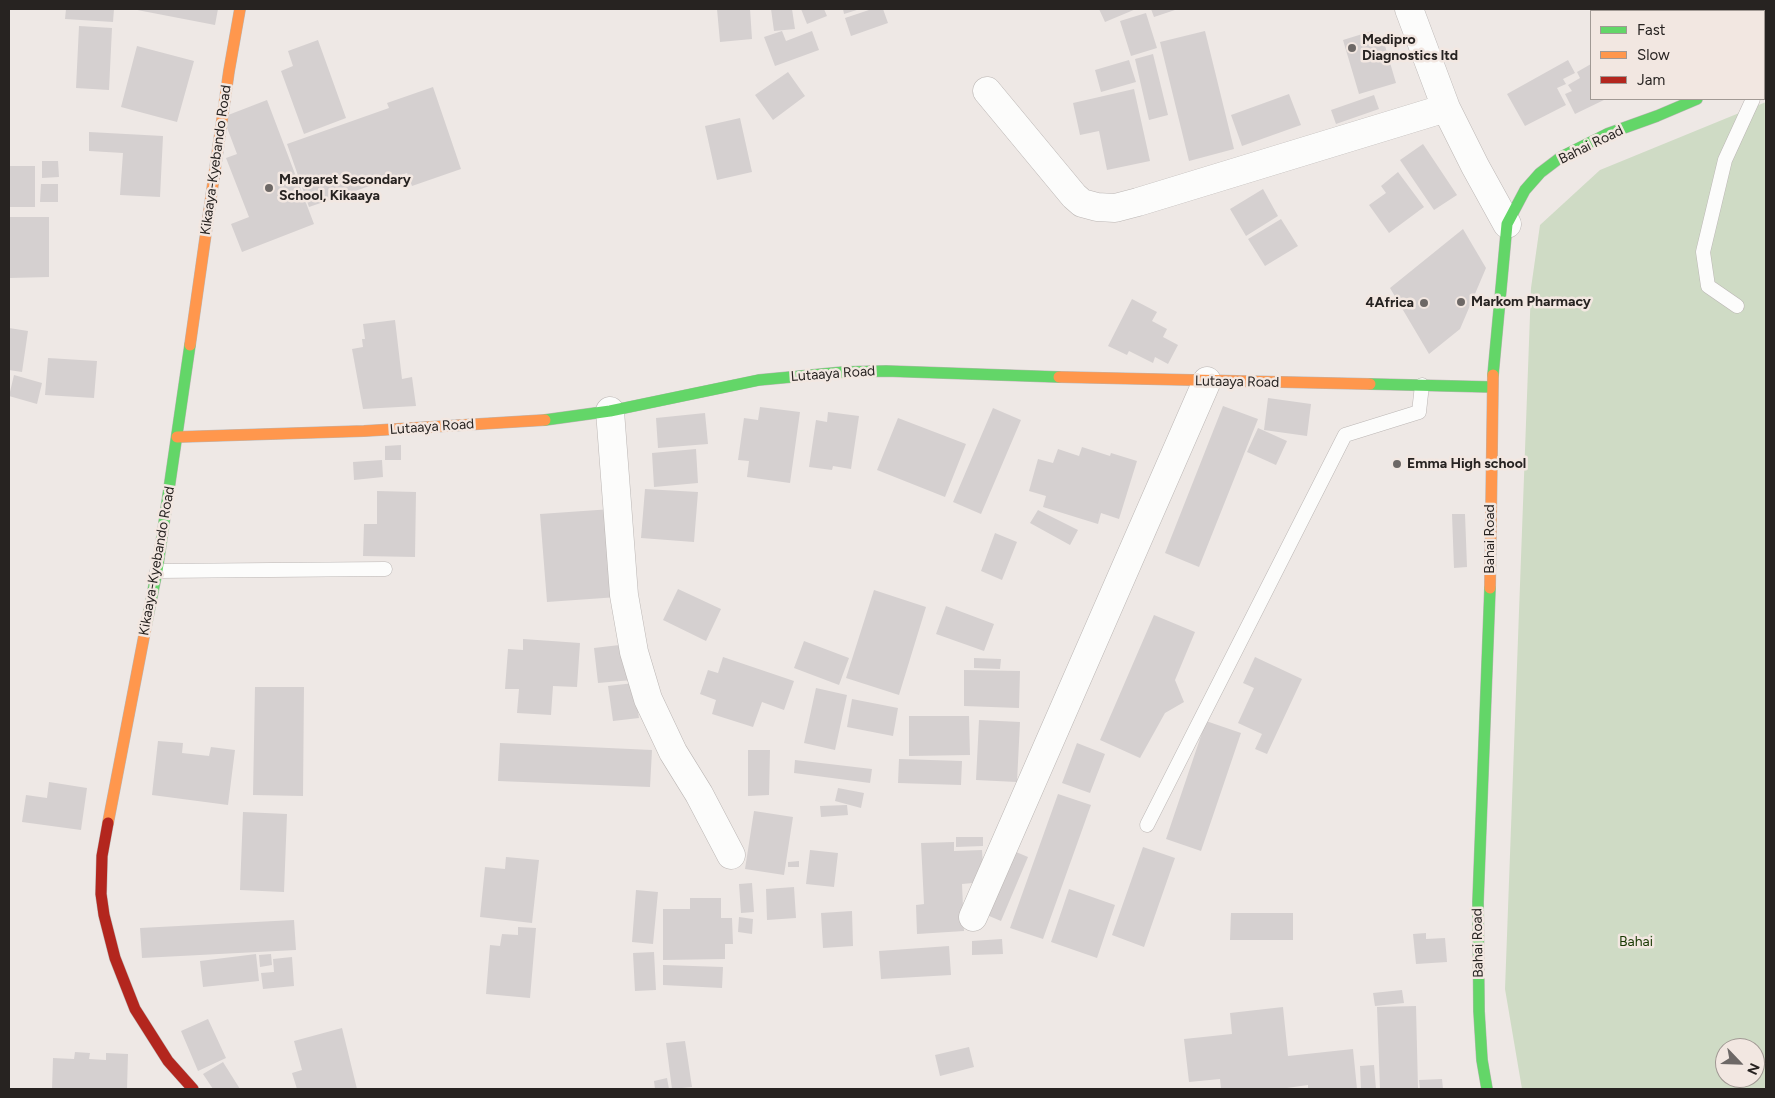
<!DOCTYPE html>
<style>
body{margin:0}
#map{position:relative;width:1775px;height:1098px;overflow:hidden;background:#eee8e5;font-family:Figtree,sans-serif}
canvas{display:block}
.frame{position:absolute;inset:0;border:10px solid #272321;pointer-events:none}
.legend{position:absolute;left:1590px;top:10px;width:175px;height:90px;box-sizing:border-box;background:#f2e7e1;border:1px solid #a19994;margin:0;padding:6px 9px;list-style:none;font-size:15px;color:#272321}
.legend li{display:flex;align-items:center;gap:10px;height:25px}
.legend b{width:25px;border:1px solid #a19994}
.north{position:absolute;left:1715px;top:1038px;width:50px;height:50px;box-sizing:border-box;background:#f2e7e1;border:1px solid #a19994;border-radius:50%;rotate:114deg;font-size:14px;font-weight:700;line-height:20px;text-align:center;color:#272321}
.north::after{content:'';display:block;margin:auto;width:18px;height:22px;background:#6d6866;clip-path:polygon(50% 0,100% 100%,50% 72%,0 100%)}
</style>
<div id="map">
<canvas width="1775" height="1098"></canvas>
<div class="frame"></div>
<ul class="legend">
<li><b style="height:6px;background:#63d668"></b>Fast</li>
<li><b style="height:6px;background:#ff974d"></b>Slow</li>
<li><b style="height:6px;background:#b3261e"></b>Jam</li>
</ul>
<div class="north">N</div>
</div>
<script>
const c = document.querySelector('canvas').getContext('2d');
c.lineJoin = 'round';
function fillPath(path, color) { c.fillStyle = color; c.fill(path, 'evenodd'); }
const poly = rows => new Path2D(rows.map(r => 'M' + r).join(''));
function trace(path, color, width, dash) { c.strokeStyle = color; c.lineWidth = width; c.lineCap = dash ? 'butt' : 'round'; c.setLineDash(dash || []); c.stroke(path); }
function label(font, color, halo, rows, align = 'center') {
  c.font = font + ' Figtree,sans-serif'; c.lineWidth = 5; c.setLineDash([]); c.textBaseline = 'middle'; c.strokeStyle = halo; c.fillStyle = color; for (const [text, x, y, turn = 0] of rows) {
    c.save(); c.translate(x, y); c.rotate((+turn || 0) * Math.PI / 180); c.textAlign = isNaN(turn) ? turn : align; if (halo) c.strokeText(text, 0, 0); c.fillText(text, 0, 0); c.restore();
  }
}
const green = poly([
 [1766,102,1766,1089,1522,1089,1505,989,1531,288,1540,225,1600,170],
 [1725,1048,1755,1048,1755,1078,1725,1078]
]);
const building = poly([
 [66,9,114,9,113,22,65,19],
 [132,9,218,9,215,25],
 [717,9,750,9,752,39,720,42],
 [771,9,792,9,795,29,774,31],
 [801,9,824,9,827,16,807,24],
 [843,9,860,9,844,14],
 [872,9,883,9,888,23,851,36,845,18],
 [1099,9,1136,9,1105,22],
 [1151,9,1178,9,1154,17],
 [1146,13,1157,48,1131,56,1120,21],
 [79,26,112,28,109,90,76,88],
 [782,31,786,41,812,31,819,50,775,66,764,37],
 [1205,31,1234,149,1189,161,1160,42],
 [1372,31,1375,42,1383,39,1396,83,1359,94,1343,40],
 [318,40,346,118,304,134,281,71,293,66,288,51],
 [137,46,194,61,177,122,121,107],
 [1153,54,1168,115,1149,120,1135,59],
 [1129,60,1136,82,1101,92,1095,70],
 [1568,60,1575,73,1563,79,1566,84,1557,88,1566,105,1525,126,1507,94],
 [1591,64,1591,99,1606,99,1575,114,1565,94,1572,91,1568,85,1580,78,1577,72],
 [788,72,805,96,773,120,755,95],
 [433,87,461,169,412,186,407,173,309,207,287,144,389,108,387,103],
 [1134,89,1150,161,1107,170,1099,131,1080,135,1073,103],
 [1289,94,1301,125,1242,146,1231,115],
 [1374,95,1379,109,1336,124,1331,110],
 [267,100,314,224,242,252,231,224,249,217,226,158,237,154,223,117],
 [740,118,752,172,717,180,705,126],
 [89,132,163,136,160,197,120,195,123,153,89,151],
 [1423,144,1457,195,1434,210,1400,160],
 [42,161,58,161,59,177,42,178],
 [9,166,35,166,35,207,9,207],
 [1398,172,1424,207,1389,233,1369,205,1386,193,1381,186],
 [41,184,58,184,58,202,40,202],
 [1263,189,1278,216,1246,236,1230,209],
 [9,217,49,217,49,277,9,278],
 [1281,219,1298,246,1265,266,1248,239],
 [1463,229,1486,268,1460,329,1429,354,1390,288],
 [1132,299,1157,312,1152,321,1167,329,1163,337,1178,345,1168,364,1155,357,1153,363,1129,351,1127,355,1108,346],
 [395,320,402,379,412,377,416,406,363,409,352,349,363,347,362,339,365,339,363,324],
 [9,328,28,331,22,372,9,370],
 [48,358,97,361,94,398,45,395],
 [14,375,42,383,37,404,9,396],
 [1268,398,1311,404,1307,436,1264,430],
 [1223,406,1258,419,1199,567,1165,553],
 [760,407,800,412,790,483,747,477,749,461,738,460,744,418,758,420],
 [993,408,1021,420,981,514,953,502],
 [828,412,859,416,851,469,833,466,832,470,809,467,816,420,827,422],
 [705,413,708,444,658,448,656,418],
 [898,418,966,444,945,497,877,470],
 [1258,428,1287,441,1276,465,1247,452],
 [401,445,401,460,385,460,385,446],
 [1082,447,1110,456,1111,453,1137,461,1119,519,1101,513,1098,524,1043,507,1046,496,1029,491,1038,459,1053,463,1058,449,1079,456],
 [696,449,698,483,654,487,652,453],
 [382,460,383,477,354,480,353,462],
 [645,489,698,492,694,542,641,538],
 [377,491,416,492,415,557,363,556,364,524,377,524],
 [612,509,618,597,547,602,540,514],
 [1038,510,1078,530,1070,545,1030,523],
 [1452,514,1465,514,1467,567,1454,568],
 [995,533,1017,542,1002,580,981,571],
 [678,589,721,609,706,641,663,620],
 [874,590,926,607,899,695,846,678],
 [946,606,994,624,984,651,936,634],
 [1154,615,1195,632,1175,680,1184,702,1165,713,1140,758,1100,740],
 [523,639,580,643,577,687,553,686,551,715,517,713,519,689,505,689,508,649,523,650],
 [804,641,849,658,839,685,794,668],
 [628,644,632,680,598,683,594,648],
 [723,657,794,681,784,710,762,702,753,727,712,714,716,700,700,694,708,670,718,673],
 [1255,657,1302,679,1267,754,1255,749,1262,734,1238,723,1254,688,1243,683],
 [974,658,1001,659,1000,669,974,668],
 [964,670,1020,671,1019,708,964,706],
 [634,683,639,718,613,721,608,686],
 [255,687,304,687,303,796,253,795],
 [816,688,847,695,835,750,804,743],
 [852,699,898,708,893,736,847,727],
 [909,716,969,716,970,755,909,756],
 [979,720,1020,722,1017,782,976,780],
 [1206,721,1241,733,1201,851,1166,839],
 [158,741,183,743,182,753,209,756,211,747,235,750,228,805,152,795],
 [500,743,652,750,650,787,498,781],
 [1077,743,1105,754,1090,793,1062,783],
 [748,750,770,750,769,795,748,796],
 [899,759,962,761,961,785,898,783],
 [795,760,872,769,870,783,794,773],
 [49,782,87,788,81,830,22,822,26,795,47,798],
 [838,788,864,793,861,808,835,801],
 [1058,794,1091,805,1043,939,1010,928],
 [847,805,848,815,821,817,820,806],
 [754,811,793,817,784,875,745,869],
 [243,812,287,814,284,892,240,890],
 [956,837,983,837,983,846,956,847],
 [954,842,954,851,982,850,984,882,962,884,964,931,917,934,916,905,924,904,921,843],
 [1143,847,1175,858,1144,947,1112,935],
 [1009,849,1028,857,1001,921,982,913],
 [810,850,838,853,834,887,806,884],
 [506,857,539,860,532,923,480,917,485,867,505,869],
 [799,861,799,867,788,867,788,862],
 [752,883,754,912,741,913,739,884],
 [794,887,796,918,767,920,766,889],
 [1069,889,1115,905,1097,958,1051,942],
 [636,890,658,892,653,944,632,942],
 [690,898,721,898,721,918,732,918,733,944,725,944,725,959,663,960,663,909,690,909],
 [852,911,853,946,823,948,821,913],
 [1231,913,1293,913,1293,940,1230,940],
 [739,917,753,919,752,934,738,932],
 [294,920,296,950,142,958,140,928],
 [518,927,536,928,530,998,486,994,490,945,500,946,502,934,518,935],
 [1426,933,1426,939,1445,938,1447,962,1416,964,1413,934],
 [1002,939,1003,954,972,955,972,941],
 [949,946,951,975,881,979,879,951],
 [654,952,656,990,635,991,633,953],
 [256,954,259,981,203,987,200,961],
 [271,954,272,965,260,967,259,955],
 [292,957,294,986,263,989,261,973,274,972,273,959],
 [663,965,723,967,722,988,663,985],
 [1402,990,1404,1003,1375,1006,1373,993],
 [1416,1006,1418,1089,1380,1089,1377,1007],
 [1283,1007,1288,1056,1353,1049,1357,1089,1308,1089,1308,1085,1287,1088,1288,1089,1221,1089,1220,1079,1189,1082,1184,1039,1232,1034,1230,1013],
 [208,1019,226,1058,198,1071,181,1031],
 [342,1028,357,1089,297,1089,292,1073,302,1070,294,1041],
 [685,1041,692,1087,672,1089,666,1043],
 [969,1047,974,1067,940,1076,935,1055],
 [75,1052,90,1053,89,1059,106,1060,106,1053,128,1054,127,1089,52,1089,53,1058,74,1059],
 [223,1062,240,1089,213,1089,203,1074],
 [1374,1065,1376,1089,1361,1089,1360,1066],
 [667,1078,669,1089,655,1089,654,1081],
 [1442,1079,1443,1089,1420,1089,1419,1080]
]);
const lane = poly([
 [1737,306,1708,286,1703,252,1725,160,1753,99],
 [157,571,385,569],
 [1147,825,1345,435,1419,412,1422,385]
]);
const street = poly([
 [1409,9,1446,108,1475,166,1507,224],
 [987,91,1074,196,1082,203,1097,207,1115,208,1138,202,1446,108],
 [610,411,624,595,634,652,648,699,673,752,699,794,731,855],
 [973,917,1207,381]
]);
const fast = poly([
 [1493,375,1507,224,1525,190,1540,173,1561,157,1607,134,1657,116,1697,99],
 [1370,384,1492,387],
 [545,420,610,411,759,380,844,372,886,371,1059,377],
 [146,626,157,571,190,345],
 [1487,1089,1482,1060,1479,1011,1478,902,1490,588]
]);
const slow = poly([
 [1764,70,1766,69],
 [190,345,229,71,240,9],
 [1059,377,1370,384],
 [177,437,364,431,545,420],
 [1490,588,1493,375],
 [108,823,146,626]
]);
const jam = poly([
 [108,823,102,856,101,894,104,915,115,958,135,1009,168,1061,193,1089]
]);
const markers = [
 [1352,48,5,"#6d6866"],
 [269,188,5,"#6d6866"],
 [1461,302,5,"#6d6866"],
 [1424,303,5,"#6d6866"],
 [1397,464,5,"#6d6866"]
];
const poiNames = [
 ["Medipro",1362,40],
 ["Diagnostics ltd",1362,56],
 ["Margaret Secondary",279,180],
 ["School, Kikaaya",279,196],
 ["Markom Pharmacy",1471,302],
 ["4Africa",1414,303,"right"],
 ["Emma High school",1407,464]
];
const streetNames = [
 ["Bahai Road",1591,145,-26],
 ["Kikaaya-Kyebando Road",216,160,-82],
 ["Lutaaya Road",833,374,-4],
 ["Lutaaya Road",1237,382,1],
 ["Lutaaya Road",432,427,-4],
 ["Bahai Road",1490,539,-90],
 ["Kikaaya-Kyebando Road",157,561,-80],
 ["Bahai Road",1478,943,-91]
];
const parkNames = [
 ["Bahai",1636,942]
];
fillPath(green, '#cfdbc5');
fillPath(building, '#d5d0d0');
trace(lane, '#bbb6b4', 15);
trace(street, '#bbb6b4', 29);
trace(fast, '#bbb6b4', 12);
trace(slow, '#bbb6b4', 12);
trace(jam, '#bbb6b4', 12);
trace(lane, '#fcfcfb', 14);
trace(street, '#fcfcfb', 28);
trace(fast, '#63d668', 11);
trace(slow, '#ff974d', 11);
trace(jam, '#b3261e', 11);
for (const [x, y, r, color] of markers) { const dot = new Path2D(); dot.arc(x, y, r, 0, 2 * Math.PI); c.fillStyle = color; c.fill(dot); trace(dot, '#f2e7e1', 2); }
label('bold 14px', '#272321', '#f2e7e1', poiNames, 'left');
label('14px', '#272321', '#f2e7e1', streetNames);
label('14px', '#193903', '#f2e7e1', parkNames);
</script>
